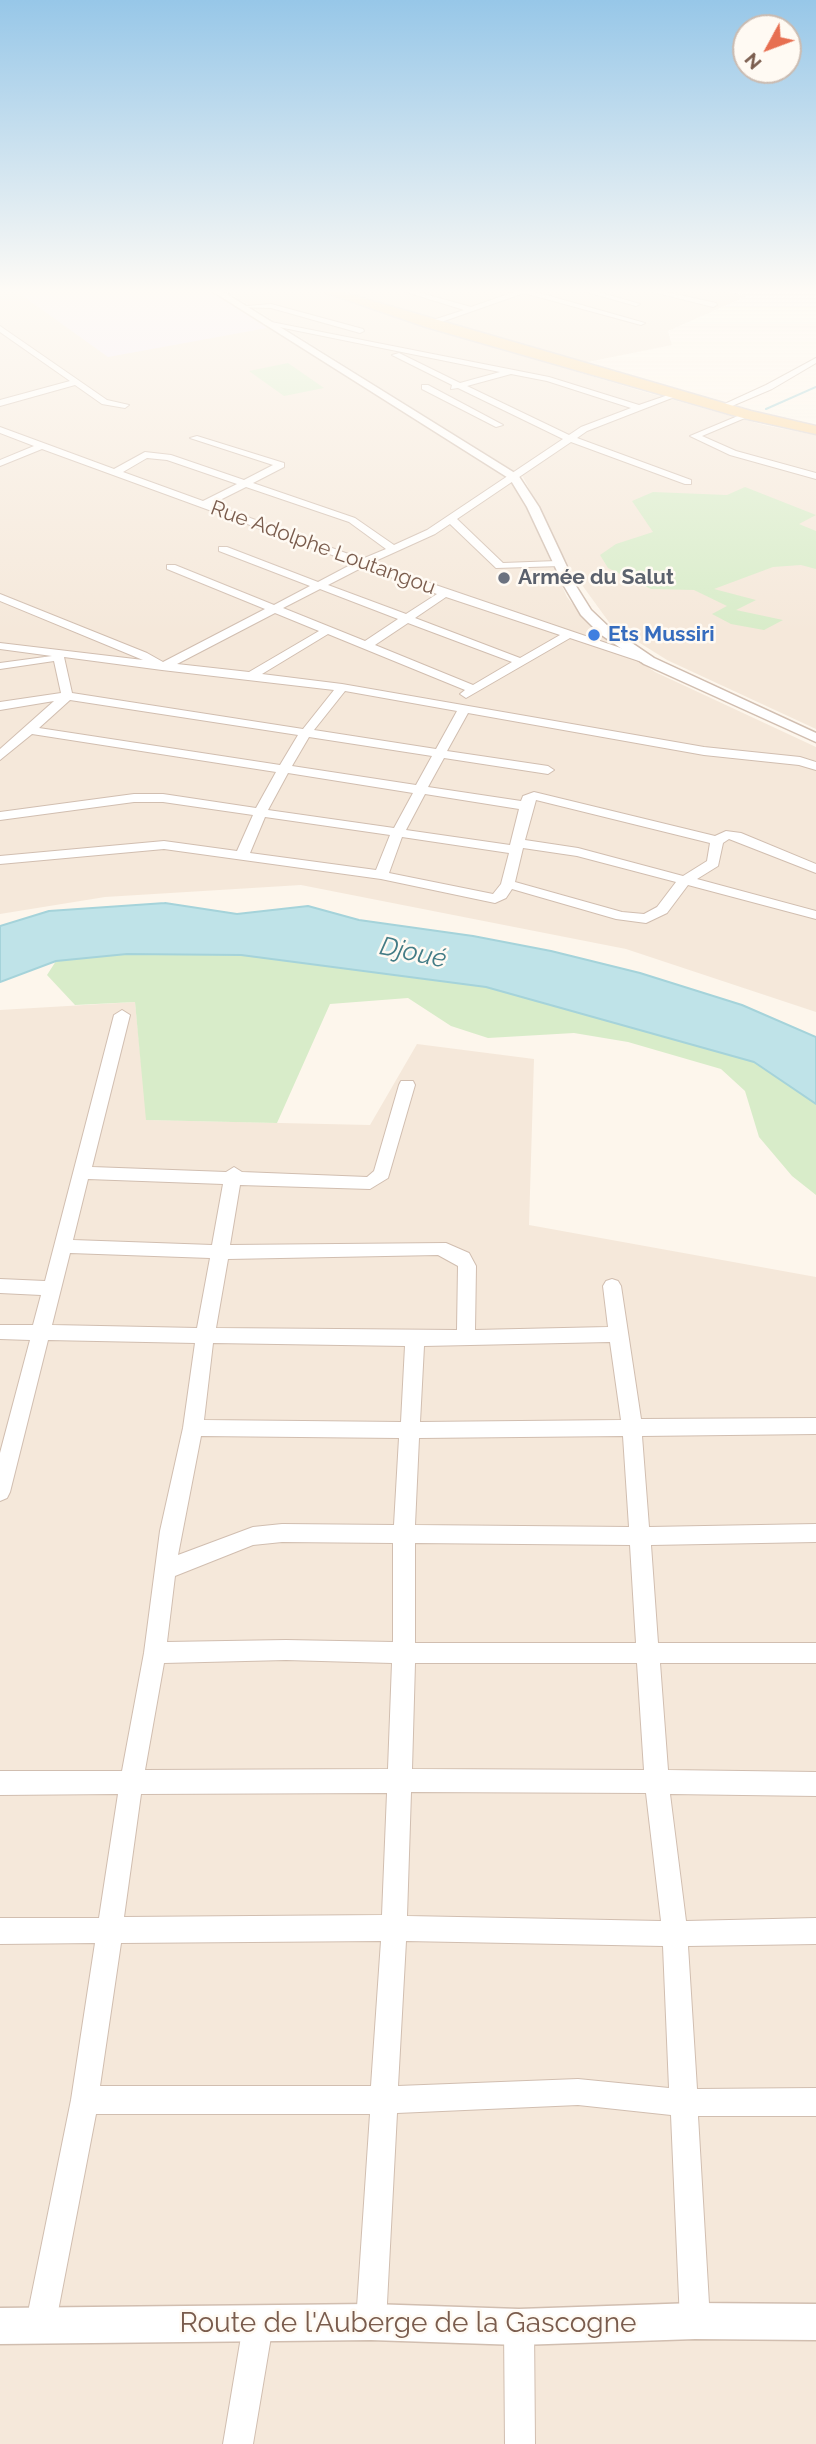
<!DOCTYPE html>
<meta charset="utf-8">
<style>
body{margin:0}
#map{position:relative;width:816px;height:2444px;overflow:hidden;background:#fdf6ec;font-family:Raleway,sans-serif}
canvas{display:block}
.north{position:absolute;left:732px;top:14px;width:70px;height:70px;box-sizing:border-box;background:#fffaf3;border:2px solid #cabbb1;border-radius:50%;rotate:229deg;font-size:19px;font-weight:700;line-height:28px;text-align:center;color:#7a5c4d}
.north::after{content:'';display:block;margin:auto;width:24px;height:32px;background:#e76f51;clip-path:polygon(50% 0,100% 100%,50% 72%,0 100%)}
</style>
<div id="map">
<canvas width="816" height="2444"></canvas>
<div class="north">N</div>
</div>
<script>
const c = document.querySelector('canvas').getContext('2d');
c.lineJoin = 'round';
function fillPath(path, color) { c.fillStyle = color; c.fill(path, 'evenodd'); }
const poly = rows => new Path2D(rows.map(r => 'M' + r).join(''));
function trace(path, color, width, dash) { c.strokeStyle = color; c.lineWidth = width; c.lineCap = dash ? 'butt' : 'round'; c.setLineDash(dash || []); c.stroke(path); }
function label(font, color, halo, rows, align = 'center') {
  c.font = font + ' Raleway,sans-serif'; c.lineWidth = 5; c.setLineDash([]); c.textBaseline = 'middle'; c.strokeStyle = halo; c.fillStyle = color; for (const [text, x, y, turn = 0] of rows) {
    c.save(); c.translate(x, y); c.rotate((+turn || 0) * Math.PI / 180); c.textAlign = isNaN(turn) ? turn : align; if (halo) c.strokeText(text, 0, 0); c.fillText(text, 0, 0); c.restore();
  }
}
const residential = poly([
 [0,291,211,291,515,483,567,597,594,631,655,672,816,747,816,1012,626,949,301,885,105,897,0,914],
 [226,291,322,291,382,313,638,390,764,425,816,435,816,729,667,660,611,625,569,567,523,477],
 [339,291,726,291,747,296,668,331,672,345,583,363],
 [135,1002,147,1120,370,1125,417,1044,534,1059,529,1225,816,1277,816,2444,0,2444,0,1010]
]);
const education = poly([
 [16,291,211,291,267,328,108,357]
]);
const green = poly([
 [288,363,324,388,284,396,249,371],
 [745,487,816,515,799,524,816,531,816,569,801,565,773,567,714,589,756,600,736,610,783,620,764,630,731,624,712,614,727,606,694,590,651,589,608,568,600,555,616,544,653,532,632,501,653,492,727,495],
 [127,954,241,955,486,987,754,1062,816,1104,816,1195,792,1176,759,1137,745,1091,721,1069,628,1042,574,1033,488,1038,451,1026,408,998,330,1004,277,1123,146,1120,135,1002,75,1005,47,975,56,961]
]);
const water = poly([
 [165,903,237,914,308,906,359,920,473,936,551,951,640,973,742,1005,816,1037,816,1104,754,1062,486,987,241,955,127,954,56,961,0,982,0,926,49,911,165,903]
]);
const stream = poly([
 [766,409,816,387]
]);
const minor = poly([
 [403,291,414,291,471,307,517,291,532,291,645,323,641,325,524,293,430,326,427,322,464,310,403,291],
 [583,291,595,291,640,304,636,306,583,291],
 [661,291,716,303,717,305,713,307,653,292,661,291],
 [271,304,363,329,364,331,360,333,271,308,236,307,271,304],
 [261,320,549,377,639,405,677,392,677,396,587,431,577,438,691,480,691,484,685,484,571,442,457,519,503,563,557,561,562,564,561,566,496,568,450,524,435,534,371,563,653,659,653,663,645,663,570,638,466,698,460,694,465,690,328,634,262,674,342,684,704,747,800,757,816,762,816,770,799,765,704,755,468,713,447,751,548,766,554,770,548,774,444,758,428,787,521,801,523,796,534,792,715,836,726,831,741,833,816,864,816,873,729,839,723,843,718,866,697,879,816,911,816,919,688,885,667,913,646,923,616,919,512,889,506,898,495,903,381,879,164,849,0,864,0,856,164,841,237,851,253,815,163,802,134,802,0,820,0,812,134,794,163,794,256,808,276,772,32,734,0,760,0,749,54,701,0,710,0,702,61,693,54,661,0,669,0,663,52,656,0,649,0,643,143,660,0,601,0,594,147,653,163,662,265,609,167,569,167,565,175,565,274,605,310,586,219,551,219,547,227,547,318,582,354,563,42,449,0,466,0,460,34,446,0,433,0,427,114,469,145,452,171,455,244,480,273,465,190,438,197,436,284,463,284,467,253,483,355,518,394,545,427,530,563,439,458,388,451,389,452,385,392,355,399,353,460,383,500,372,264,324,261,320],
 [511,374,547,381,631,408,581,427,569,435,467,386,511,374],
 [147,458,167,460,237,484,203,501,123,472,147,458],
 [246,487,349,522,386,549,362,559,212,504,246,487],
 [363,567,437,594,406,614,328,585,363,567],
 [320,589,398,619,365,641,283,608,320,589],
 [446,597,560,635,520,658,415,618,446,597],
 [275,613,319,631,249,672,177,664,275,613],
 [408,623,512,662,473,685,375,645,408,623],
 [64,657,162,670,334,690,303,729,72,693,64,657],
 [345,691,457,711,436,749,314,730,345,691],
 [70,700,298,735,280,765,39,728,70,700],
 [309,737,432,756,416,785,292,766,309,737],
 [288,773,413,793,394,828,268,810,288,773],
 [425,794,519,809,510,845,406,830,425,794],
 [536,800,710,843,707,861,683,876,578,848,525,840,536,800],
 [265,817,390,835,376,870,250,853,265,817],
 [402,837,509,853,501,884,493,894,389,873,402,837],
 [523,848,577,856,676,882,657,907,644,914,622,912,515,882,523,848],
 [0,326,107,400,129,405,125,408,102,404,75,385,0,406,0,400,70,381,0,332,0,326],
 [816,358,816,363,772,389,725,409,718,407,766,385,816,358],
 [422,385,428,385,503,425,496,427,422,389,422,385],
 [745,413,752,415,702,436,736,451,816,473,816,479,730,455,690,436,745,413],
 [122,1010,130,1015,92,1167,226,1172,234,1167,242,1172,367,1177,374,1171,399,1085,401,1081,413,1081,415,1085,388,1178,370,1189,240,1185,230,1245,446,1243,469,1253,476,1266,475,1330,608,1327,603,1286,606,1281,612,1279,618,1281,621,1286,641,1419,816,1418,816,1434,642,1436,649,1527,816,1524,816,1542,651,1545,658,1643,816,1643,816,1663,660,1663,668,1770,816,1772,816,1796,670,1794,686,1921,816,1918,816,1944,688,1946,697,2089,816,2088,816,2116,698,2116,710,2321,705,2331,695,2336,685,2331,680,2321,671,2115,578,2105,397,2113,386,2322,381,2332,371,2337,361,2332,356,2322,370,2114,96,2114,55,2327,50,2337,40,2342,30,2337,25,2327,71,2100,95,1943,0,1944,0,1918,99,1918,118,1794,0,1795,0,1771,122,1771,144,1653,160,1531,183,1428,195,1343,48,1340,10,1492,7,1498,0,1501,0,1453,30,1340,0,1339,0,1325,33,1325,41,1295,0,1293,0,1279,45,1281,114,1015,122,1010],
 [88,1179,223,1184,212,1245,73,1240,88,1179],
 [70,1253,210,1258,197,1328,52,1325,70,1253],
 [438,1255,458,1266,457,1330,216,1328,228,1259,438,1255],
 [610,1342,621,1420,420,1422,424,1346,610,1342],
 [213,1343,405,1346,401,1422,204,1420,213,1343],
 [201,1436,399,1438,394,1525,282,1524,253,1527,178,1555,201,1436],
 [623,1436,629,1527,415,1525,419,1438,623,1436],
 [282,1542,393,1543,393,1642,286,1640,167,1642,175,1576,253,1545,282,1542],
 [415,1543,630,1545,636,1643,415,1643,415,1543],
 [286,1660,392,1663,388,1769,145,1770,164,1663,286,1660],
 [415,1663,637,1663,644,1770,412,1769,415,1663],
 [411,1792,646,1793,661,1921,407,1916,411,1792],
 [387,1793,382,1915,124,1917,141,1794,387,1793],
 [381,1941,371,2086,100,2086,121,1943,381,1941],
 [406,1941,663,1946,669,2088,578,2079,398,2086,406,1941],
 [258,2310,268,2315,273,2325,253,2444,223,2444,243,2325,248,2315,258,2310],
 [519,2312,529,2317,534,2327,535,2444,505,2444,504,2327,509,2317,519,2312]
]);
const tertiary = poly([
 [212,291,222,291,518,475,539,507,576,586,591,610,610,628,654,658,816,733,816,742,644,664,600,634,581,615,564,586,527,507,510,479,212,291],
 [695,2303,816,2304,816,2340,695,2339,519,2345,371,2340,0,2344,0,2308,371,2304,519,2309,695,2303]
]);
const primary = poly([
 [321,291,338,291,751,411,816,426,816,434,743,418,426,327,321,291]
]);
const markers = [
 [504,578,7,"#6b7280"],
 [594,635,7,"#3f7fe0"]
];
const farStreetnames = [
 ["Rue Adolphe Loutangou",323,548,20]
];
const farWorshipnames = [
 ["Armée du Salut",518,578]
];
const farShopnames = [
 ["Ets Mussiri",608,635]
];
const waterNames = [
 ["Djoué",413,953,12]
];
const nearStreetnames = [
 ["Route de l'Auberge de la Gascogne",408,2324]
];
fillPath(residential, '#f5e8da');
fillPath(education, '#f3e8fa');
fillPath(green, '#d8ecc9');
fillPath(water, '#bfe3e8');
trace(water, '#a5d3da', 2);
trace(stream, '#a5d3da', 2);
trace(minor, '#d1beb0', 2);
trace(tertiary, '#d1beb0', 3);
trace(primary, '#dad1cd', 3);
fillPath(minor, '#fff');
fillPath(tertiary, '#fff');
fillPath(primary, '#fbd9a5');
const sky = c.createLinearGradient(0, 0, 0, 633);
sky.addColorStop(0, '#97c7e8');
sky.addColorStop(0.46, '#fefbf6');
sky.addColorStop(1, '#fefbf600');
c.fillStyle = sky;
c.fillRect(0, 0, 816, 633);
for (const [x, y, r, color] of markers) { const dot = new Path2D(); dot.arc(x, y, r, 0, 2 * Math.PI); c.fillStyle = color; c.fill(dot); trace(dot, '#fffaf3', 2.5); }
label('21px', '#7a5c4d', '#fffaf3', farStreetnames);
label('bold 21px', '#5b616d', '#fffaf3', farWorshipnames, 'left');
label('bold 21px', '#366cbe', '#fffaf3', farShopnames, 'left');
label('italic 26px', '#437c86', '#fffaf3', waterNames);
label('28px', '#7a5c4d', '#fffaf3', nearStreetnames);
</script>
